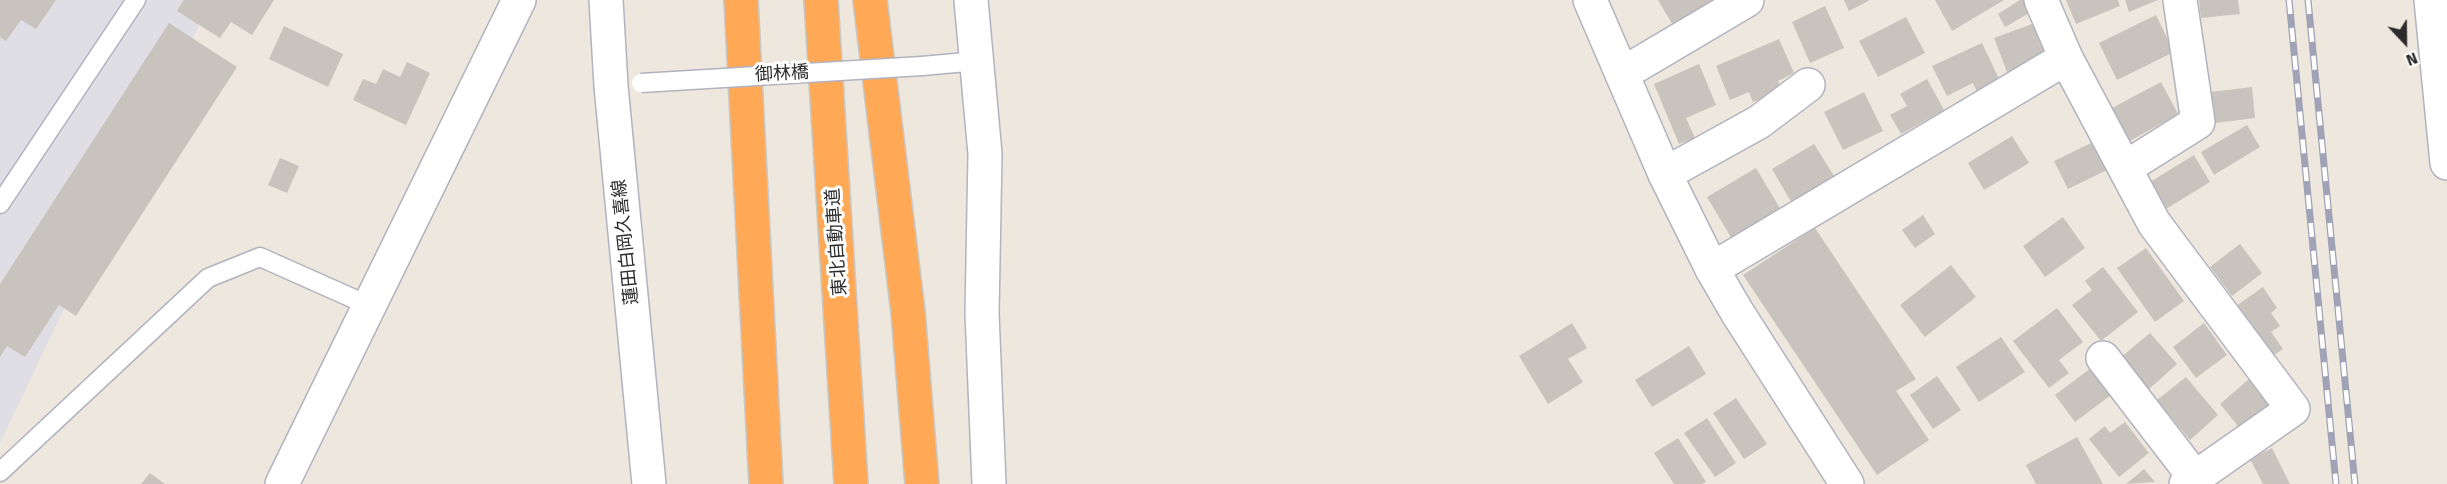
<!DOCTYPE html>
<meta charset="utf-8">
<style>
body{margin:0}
#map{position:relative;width:2447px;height:484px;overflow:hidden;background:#ede7dd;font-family:"Fira Sans",sans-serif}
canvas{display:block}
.north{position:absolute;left:2375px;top:12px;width:60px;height:60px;-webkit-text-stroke:4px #fff;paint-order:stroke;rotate:158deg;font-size:16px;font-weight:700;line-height:24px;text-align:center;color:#2b2b2b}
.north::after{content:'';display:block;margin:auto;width:21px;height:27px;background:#2b2b2b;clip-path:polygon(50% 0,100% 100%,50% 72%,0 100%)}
</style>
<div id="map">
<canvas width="2447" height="484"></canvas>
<div class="north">N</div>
</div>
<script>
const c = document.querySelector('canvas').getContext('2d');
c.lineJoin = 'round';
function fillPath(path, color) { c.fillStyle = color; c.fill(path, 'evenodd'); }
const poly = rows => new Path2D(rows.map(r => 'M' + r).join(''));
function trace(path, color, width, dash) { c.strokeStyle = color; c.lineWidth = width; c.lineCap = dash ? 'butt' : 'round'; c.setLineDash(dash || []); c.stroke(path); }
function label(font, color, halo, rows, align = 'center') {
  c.font = font + ' "Fira Sans","Noto Sans JP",sans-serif'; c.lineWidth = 6; c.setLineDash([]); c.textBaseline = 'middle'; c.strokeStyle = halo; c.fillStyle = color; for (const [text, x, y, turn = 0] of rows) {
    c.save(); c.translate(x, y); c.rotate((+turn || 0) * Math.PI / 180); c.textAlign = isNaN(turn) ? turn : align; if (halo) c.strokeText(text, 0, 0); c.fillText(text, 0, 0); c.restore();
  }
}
const industrial = poly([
 [0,0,211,0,0,443]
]);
const building = poly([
 [0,0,56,0,36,29,21,20,6,41,0,37],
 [184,0,274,0,252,35,231,22,220,38,177,11],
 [1658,0,1719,0,1674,27],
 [1844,0,1870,0,1849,11],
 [1935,0,2004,0,1952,31],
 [2020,0,2023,0,2031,12,2005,27,1998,14],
 [2066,0,2118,0,2120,6,2076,24],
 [2125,0,2158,0,2129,12],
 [2199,0,2238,0,2240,14,2201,18],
 [1825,6,1844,48,1810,63,1792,22],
 [2156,15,2174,52,2117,80,2099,43],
 [1906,17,1925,53,1878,77,1859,41],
 [169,23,237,67,76,316,59,305,25,357,7,346,0,357,0,284],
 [2035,23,2048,56,2007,72,1994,38],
 [284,26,343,54,328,87,269,59],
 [1779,39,1794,73,1778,81,1782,90,1753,102,1749,92,1730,100,1716,66],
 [1982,43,2001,83,1978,94,1973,83,1947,96,1932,66],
 [407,62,430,73,406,125,353,100,363,79,376,84,383,69,400,77],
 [1699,64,1716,105,1686,118,1695,138,1679,144,1654,84],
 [1927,79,1944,110,1901,134,1890,115,1907,106,1900,94],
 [2161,82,2178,114,2130,141,2112,108],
 [2252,87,2255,118,2215,123,2210,92],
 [1864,92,1883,131,1843,150,1824,112],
 [2247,125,2260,147,2214,175,2201,152],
 [2012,136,2029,163,1984,190,1968,163],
 [2093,142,2107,170,2068,189,2054,161],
 [1814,144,1836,179,1793,205,1772,169],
 [2194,155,2210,182,2166,209,2150,182],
 [280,158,299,166,287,193,268,185],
 [1756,168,1781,210,1732,239,1707,197],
 [1923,215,1935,234,1915,248,1902,230],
 [2063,217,2085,248,2045,277,2023,246],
 [1815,228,1916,379,1896,391,1929,440,1877,475,1743,275],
 [2240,244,2262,273,2232,296,2210,267],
 [2146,248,2184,301,2155,322,2117,268],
 [1951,265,1976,297,1925,337,1900,305],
 [2103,267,2138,312,2101,341,2072,305,2092,290,2085,281],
 [2263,287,2277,308,2271,313,2280,326,2271,332,2283,349,2271,357,2236,306],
 [2057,308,2083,342,2059,360,2069,373,2049,388,2013,341],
 [1572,323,1587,348,1568,359,1583,382,1548,404,1519,356],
 [2204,323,2227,355,2196,378,2173,347],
 [2150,333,2177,364,2148,390,2120,358],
 [2001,337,2025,372,1979,402,1956,367],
 [1689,346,1706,374,1652,407,1635,380],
 [2091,368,2111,395,2075,422,2055,395],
 [1937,376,1961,410,1933,429,1910,395],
 [2186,377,2218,415,2190,440,2157,400],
 [2249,379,2272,406,2243,432,2220,404],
 [1736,398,1767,444,1744,459,1713,413],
 [1707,418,1736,463,1715,477,1684,433],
 [2125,422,2149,453,2119,477,2089,439,2105,426,2110,433],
 [2077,437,2103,484,2036,484,2026,465],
 [1678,438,1706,482,1702,484,1674,484,1654,453],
 [2272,448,2290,484,2263,484,2250,459],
 [2144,469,2155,482,2126,484],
 [150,473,165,484,141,484]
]);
const lane = poly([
 [922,66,978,61],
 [0,204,136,0],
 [0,472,208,278,260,257,370,306]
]);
const street = poly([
 [2041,0,2066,58,2154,223,2293,409,2186,484],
 [2431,0,2447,163],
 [1622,74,1747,0],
 [2125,168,2198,122,2180,0],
 [1665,174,1759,122,1808,85],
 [1712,269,2066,58],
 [2103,358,2196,479]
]);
const secondary = poly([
 [606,0,611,86,649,484],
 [971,0,985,154,982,313,989,484],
 [1590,0,1665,174,1712,269,1737,312,1847,484],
 [282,484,519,0]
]);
const highway = poly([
 [741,0,766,484],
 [821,0,851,484],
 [870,0,908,312,922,484]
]);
const rail = poly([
 [2289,0,2336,484],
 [2308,0,2355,484]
]);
const laneBridge = poly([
 [641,83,922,66]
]);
const streetNames = [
 ["御林橋",782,74,-3],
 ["蓮田白岡久喜線",626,242,-96],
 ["東北自動車道",837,242,-94]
];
fillPath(industrial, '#e0dee5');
fillPath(building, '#c8c4bd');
trace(lane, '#b1b3bf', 21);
trace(street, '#b1b3bf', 36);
trace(secondary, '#b1b3bf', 36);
trace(highway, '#c8c8c8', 36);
trace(lane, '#fff', 18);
trace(street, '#fff', 33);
trace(secondary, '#fff', 33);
trace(highway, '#ffa957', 33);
trace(rail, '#a0a2b5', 7);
trace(rail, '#fff', 4.5, [14]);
trace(laneBridge, '#b1b3bf', 21, []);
trace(laneBridge, '#fff', 18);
label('18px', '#2b2b2b', '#fff', streetNames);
</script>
